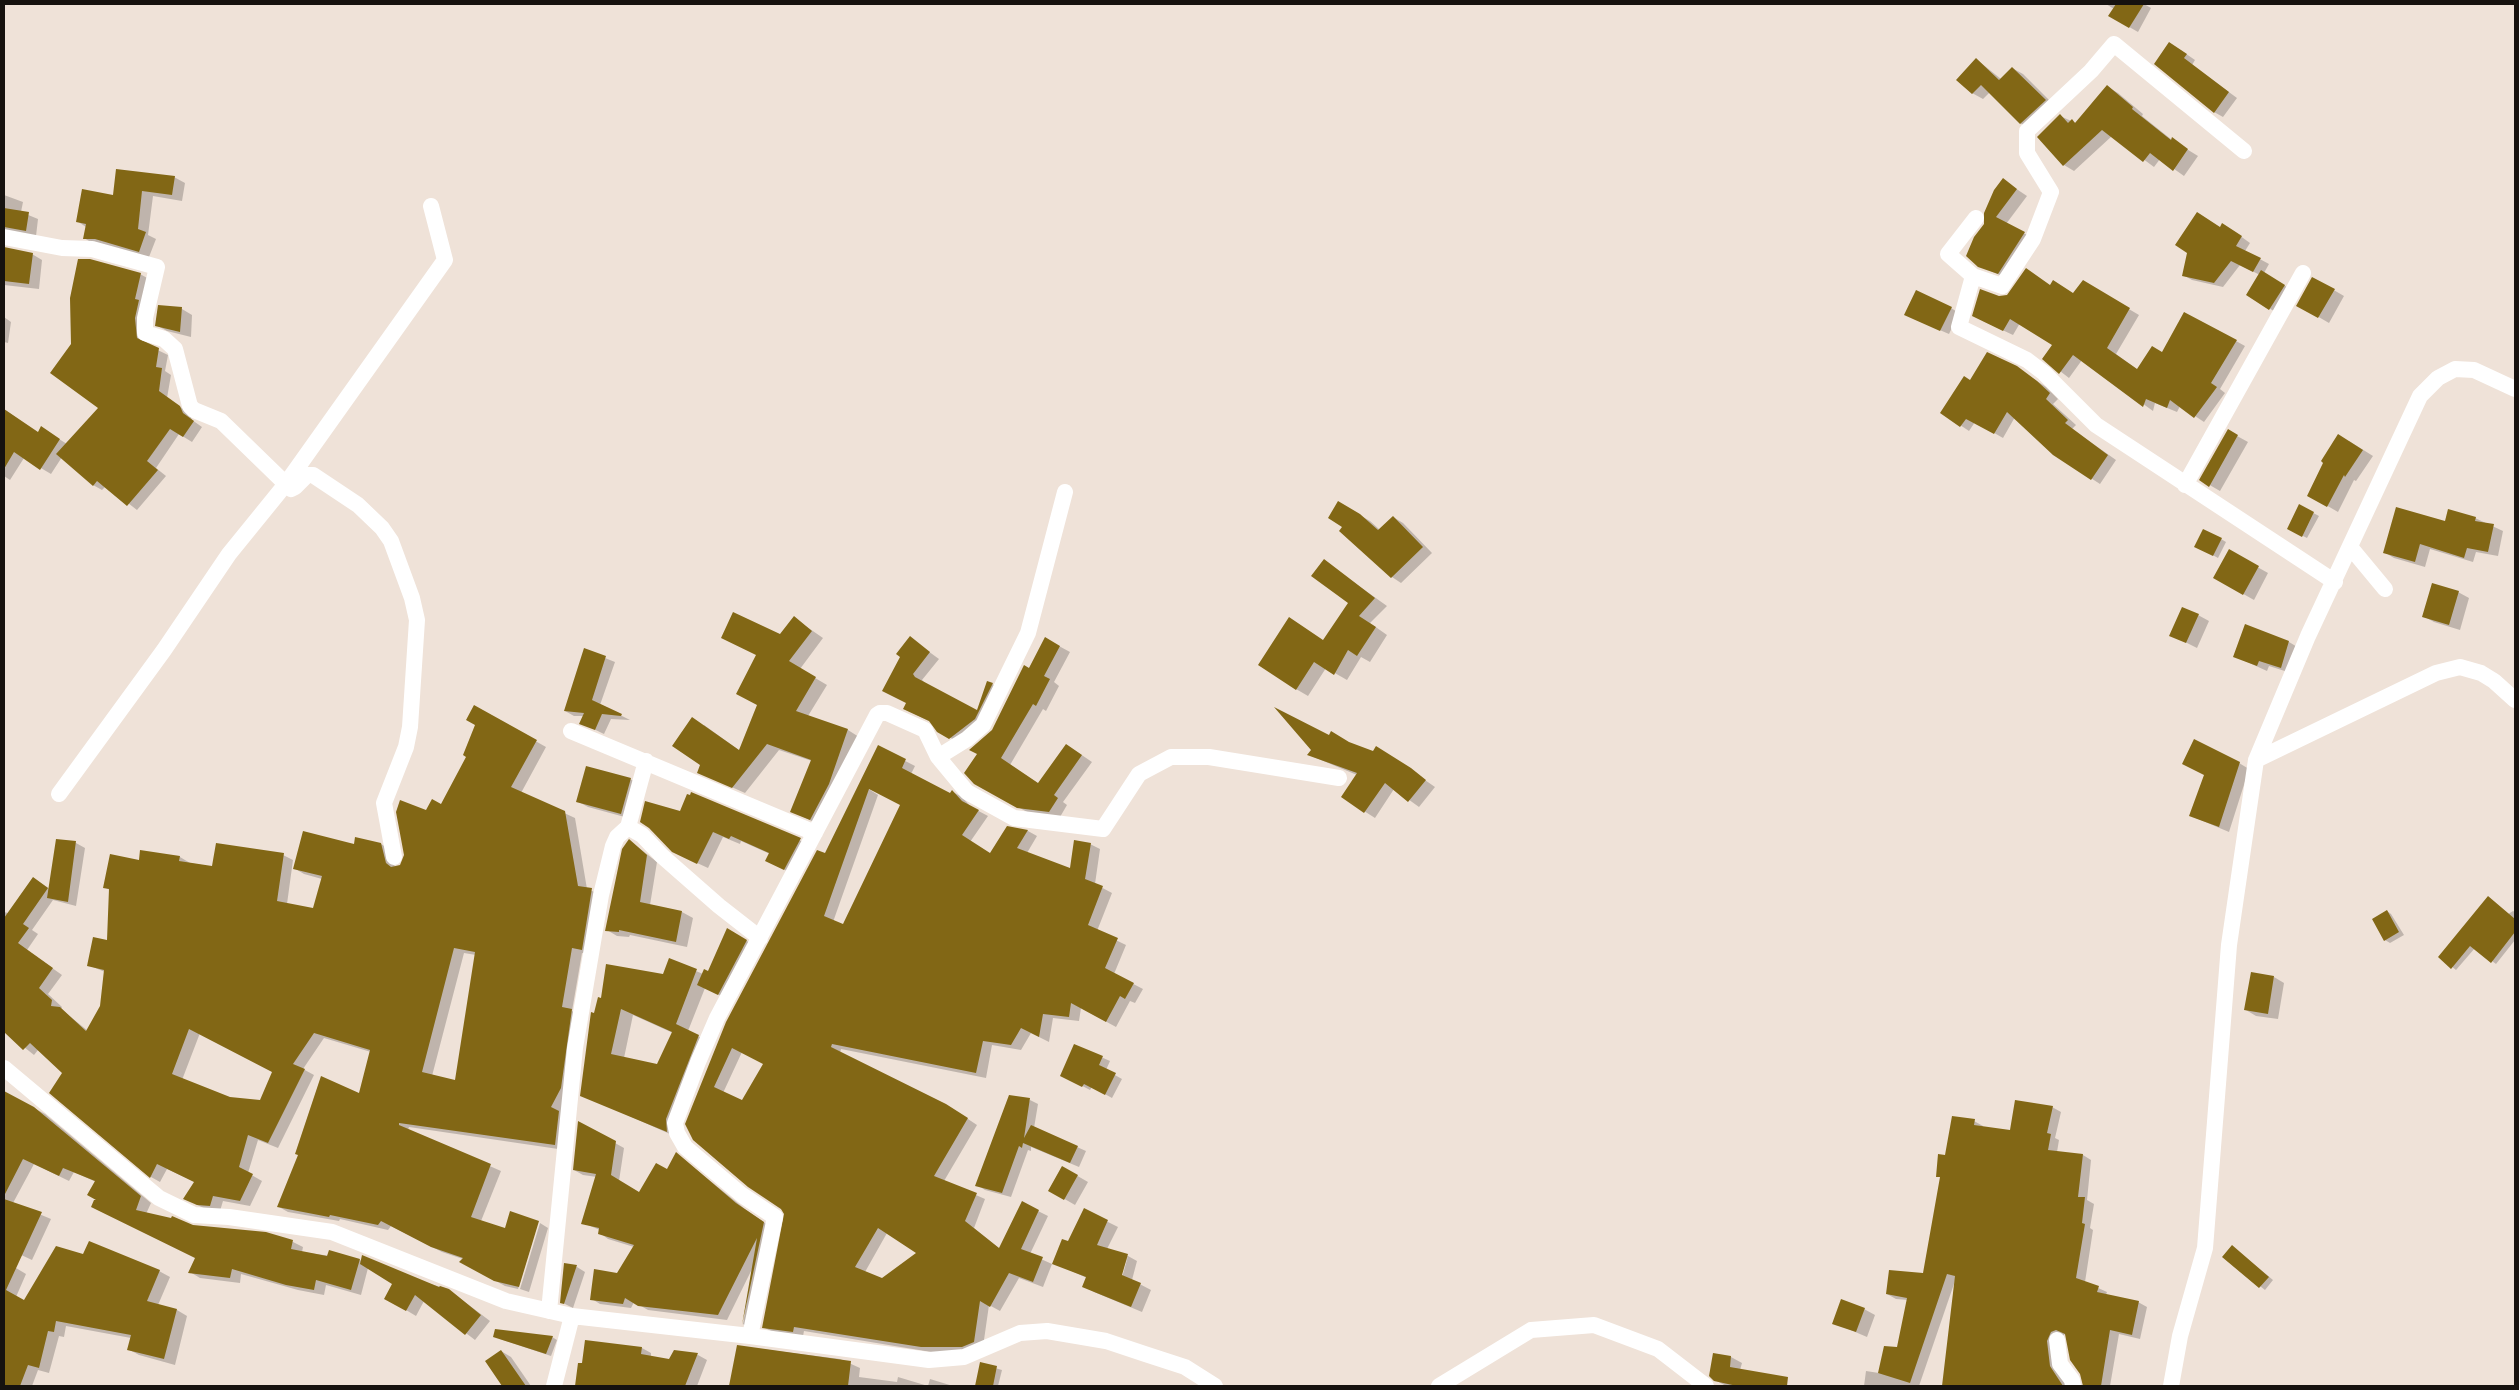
<!DOCTYPE html>
<style>
body{margin:0}
#map{position:relative;width:2519px;height:1390px;overflow:hidden;background:#efe2d8;font-family:Figtree,sans-serif}
canvas{display:block}
.frame{position:absolute;inset:0;border:5px solid #16120f;pointer-events:none}
</style>
<div id="map">
<canvas width="2519" height="1390"></canvas>
<div class="frame"></div>
</div>
<script>
const c = document.querySelector('canvas').getContext('2d');
c.lineJoin = 'round';
function fillPath(path, color) { c.fillStyle = color; c.fill(path, 'evenodd'); }
const poly = rows => new Path2D(rows.map(r => 'M' + r).join(''));
function trace(path, color, width, dash) { c.strokeStyle = color; c.lineWidth = width; c.lineCap = dash ? 'butt' : 'round'; c.setLineDash(dash || []); c.stroke(path); }
const shadow = poly([
 [2106,4,2144,4,2151,8,2138,32,2110,16,2114,9],
 [2179,49,2195,60,2192,65,2237,98,2223,117,2214,112],
 [1976,59,2001,79,2012,68,2023,74,2055,106,2031,130,2020,123,1990,92,1983,99,1972,93],
 [2108,87,2118,93,2143,114,2142,116,2172,140,2198,156,2184,176,2160,159,2154,167,2112,136,2074,171,2064,165,2060,116,2076,123],
 [174,177,185,183,182,201,153,196,148,235,156,239,149,257,94,244,84,238,86,227,77,221,114,196],
 [2003,180,2027,196,2006,224,2035,239,2009,279,1979,266,1985,224],
 [4,195,23,202,21,212,38,219,36,236,4,240],
 [2221,228,2232,230,2250,243,2245,251,2269,264,2264,273,2295,292,2280,315,2247,294,2260,275,2240,265,2223,287,2192,280,2183,275],
 [4,241,4,248,32,254,42,260,39,289,4,285],
 [140,274,149,279,144,323,145,344,168,355,165,371,171,375,167,398,189,413,192,420,202,427,192,442,179,434,156,468,166,476,137,510,106,486,102,490,93,485,62,457,51,474,24,458,10,480,4,476,4,409,38,433,51,434,67,444,100,408],
 [2313,278,2344,296,2329,323,2298,305],
 [2083,282,2139,315,2116,354,2138,370,2163,354,2236,341,2245,346,2220,389,2225,393,2204,422,2180,406,2177,412,2155,403,2153,411,2082,360,2069,378,2043,358,2054,344,2020,323,2013,335,1983,321,1999,297,2051,286,2074,295],
 [159,307,182,309,192,315,191,337,167,331,156,325],
 [1951,308,1959,313,1949,334,1914,319],
 [4,317,11,322,8,343,4,342],
 [2025,373,2046,387,2058,399,2053,404,2076,425,2072,429,2116,460,2100,484,2054,454,2015,417,2003,438,1975,422,1969,431,1942,413,1971,382],
 [2228,431,2248,442,2220,491,2201,480],
 [2349,441,2373,456,2356,481,2354,480,2338,512,2319,501],
 [1338,503,1370,521,1380,530,1393,517,1403,523,1432,553,1401,583,1392,577,1344,527],
 [2300,506,2319,516,2307,538,2293,531],
 [2475,518,2503,531,2498,556,2476,552,2473,562,2430,549,2425,567,2394,558,2384,552,2445,522],
 [2221,539,2226,542,2218,558,2196,546],
 [2229,551,2268,573,2254,600,2215,578],
 [1324,561,1387,606,1370,623,1387,635,1370,662,1361,657,1347,680,1326,668,1308,696,1296,689,1324,641,1350,602],
 [2458,592,2469,598,2460,630,2434,622,2423,616],
 [2198,615,2209,621,2197,648,2171,635],
 [794,618,823,638,800,669,827,685,808,716,848,730,859,737,822,826,791,811,812,761,779,750,745,793,698,772,701,765,704,725,740,751,758,705,780,635],
 [910,638,939,659,922,680,925,683,977,712,992,684,1002,689,960,743,938,731,931,722,904,709,907,703],
 [1046,639,1070,652,1054,682,1059,686,1046,711,1043,709,1010,765,1039,784,1067,745,1092,762,1063,802,1067,805,1060,817,1029,813,974,783,993,730],
 [2289,642,2299,648,2291,673,2269,666,2267,671,2234,656],
 [585,650,615,662,600,705,630,720,611,719,604,734,581,723,584,716,574,716,565,711],
 [475,707,546,747,521,793,575,818,587,889,602,895,591,955,582,953,572,1011,581,1016,565,1150,409,1127,408,1130,501,1171,481,1221,506,1229,538,1222,518,1289,505,1286,470,1267,463,1259,442,1252,391,1226,388,1230,340,1219,339,1221,288,1212,279,1207,360,1094,371,1052,324,1038,303,1069,314,1075,278,1148,258,1140,248,1173,262,1181,250,1206,223,1201,220,1211,208,1210,195,1204,195,1182,167,1169,160,1182,151,1177,51,1093,64,1073,38,1050,34,1055,4,1031,4,912,8,913,33,878,50,889,57,840,76,843,85,848,76,906,53,900,32,930,38,934,27,950,62,975,48,994,62,1007,61,1009,88,1031,101,1007,105,972,88,965,108,942,110,890,104,887,140,861,141,852,180,857,190,863,213,867,283,855,293,860,287,904,314,909,322,879,304,874,294,868,355,846,381,844,391,850,395,868,402,865,427,812,442,805,467,757,477,725],
 [464,953,476,955,456,1081,432,1076],
 [200,1033,273,1072,261,1101,229,1099,182,1080],
 [1330,736,1373,752,1386,753,1435,787,1419,807,1394,789,1375,818,1342,797,1357,775,1309,755],
 [878,747,915,766,911,774,951,795,953,792,962,797,971,807,988,816,970,842,991,855,1008,827,1028,831,1037,836,1027,853,1071,870,1090,844,1100,849,1095,884,1112,893,1097,931,1126,945,1114,974,1143,989,1135,1003,1130,1001,1116,1027,1081,1008,1079,1021,1053,1018,1049,1042,1031,1033,1021,1050,992,1045,986,1078,841,1049,840,1053,956,1111,977,1125,944,1181,985,1199,974,1228,1000,1249,1038,1211,1048,1216,1030,1254,1052,1264,1043,1287,1019,1278,1000,1311,989,1305,983,1347,972,1352,931,1352,804,1331,803,1336,773,1332,763,1327,785,1212,749,1186,687,1124,825,855],
 [864,786,906,806,844,926,833,922,878,795],
 [742,1052,765,1064,742,1101,723,1093],
 [887,1233,918,1253,882,1279,865,1272],
 [2239,763,2249,769,2229,832,2191,816,2205,775],
 [630,779,641,785,632,819,588,807,577,801],
 [691,796,811,845,795,875,777,866,770,854,741,841,740,844,723,837,708,868,684,857,681,812],
 [630,841,657,862,650,905,682,912,693,918,687,947,630,935,629,937,617,936,607,930],
 [2387,911,2391,914,2404,935,2390,943,2385,940],
 [2513,911,2515,912,2515,940,2496,964,2475,948,2456,970,2440,957],
 [737,935,755,946,727,999,705,988,688,1031,711,1043,678,1127,679,1138,582,1095,595,1014,602,999,664,975,670,960,703,974,708,973],
 [633,1015,673,1033,658,1066,624,1058],
 [2274,977,2284,983,2278,1019,2256,1016,2246,1010],
 [1074,1045,1110,1061,1106,1070,1122,1079,1112,1098,1092,1087,1090,1090,1069,1079],
 [4,1092,45,1114,151,1203,146,1214,193,1226,266,1234,293,1242,303,1247,302,1252,359,1260,449,1290,490,1321,475,1340,424,1301,416,1316,386,1298,394,1284,368,1268,361,1295,326,1285,324,1295,298,1290,241,1274,240,1283,200,1278,190,1272,197,1258,101,1203,96,1182,74,1172,69,1181,34,1164,13,1203,51,1219,32,1260,4,1247],
 [1030,1100,1038,1104,1034,1128,1086,1151,1079,1167,1031,1147,1031,1151,1028,1150,1011,1197,985,1190,977,1185],
 [2052,1107,2061,1112,2055,1138,2059,1140,2057,1152,2083,1155,2091,1160,2087,1200,2094,1204,2090,1228,2093,1230,2085,1282,2107,1292,2106,1295,2138,1302,2147,1307,2140,1339,2119,1334,2110,1386,2084,1386,2083,1378,2065,1334,2056,1342,2067,1386,1943,1386,1955,1281,1919,1386,1864,1386,1866,1371,1879,1373,1898,1348,1908,1300,1896,1299,1887,1294,1924,1275,1941,1178,1938,1176,1946,1156,1974,1121,1983,1126,1983,1128,2011,1131],
 [615,1143,624,1148,619,1181,640,1193,667,1170,677,1154,745,1209,772,1228,751,1329,743,1324,752,1269,727,1320,648,1310,634,1302,631,1308,600,1304,592,1299,617,1274,634,1247,608,1239,600,1233,600,1230,583,1223,597,1177,583,1175,574,1170],
 [1062,1167,1088,1182,1075,1205,1049,1190],
 [1084,1210,1118,1227,1107,1249,1128,1256,1119,1280,1121,1281,1128,1256,1137,1261,1132,1280,1151,1290,1142,1312,1094,1292,1083,1286,1087,1278,1054,1263,1069,1243],
 [540,1223,548,1228,529,1292,520,1289],
 [2232,1246,2273,1280,2265,1290,2223,1257],
 [84,1256,159,1271,170,1277,158,1305,177,1310,187,1316,175,1365,139,1355,128,1349,131,1338,66,1326,64,1337,59,1336,49,1373,38,1370,32,1386,4,1386,4,1266,16,1268,26,1274,16,1297,24,1301],
 [565,1264,577,1267,585,1272,573,1308,561,1302],
 [1864,1309,1875,1315,1867,1337,1834,1323],
 [552,1337,557,1340,551,1356,500,1339],
 [586,1341,642,1348,651,1353,651,1357,670,1361,674,1352,698,1355,707,1360,697,1386,576,1386,579,1364,583,1365],
 [738,1346,840,1359,860,1368,859,1377,897,1382,898,1377,928,1386,930,1379,953,1386,732,1386],
 [501,1351,511,1357,531,1386,504,1386,486,1361],
 [1714,1354,1731,1357,1742,1363,1740,1370,1776,1380,1775,1386,1726,1386,1715,1380],
 [981,1364,1002,1370,998,1386,981,1386,977,1383]
]);
const building = poly([
 [2116,4,2144,4,2129,28,2108,16],
 [2169,42,2187,54,2184,58,2229,92,2214,113,2154,64],
 [1976,58,1999,80,2012,67,2046,100,2020,124,1981,85,1972,94,1956,80],
 [2107,85,2133,107,2132,109,2171,140,2172,137,2188,149,2173,171,2150,153,2143,162,2102,130,2063,166,2037,137,2060,114,2068,123,2072,119,2075,123],
 [116,169,175,176,172,195,142,191,138,229,146,232,139,252,95,239,83,239,86,224,76,222,82,189,113,195],
 [2003,178,2017,189,1996,217,2025,232,1998,274,1978,267,1966,256,1974,237,1984,224,1984,213,1994,190],
 [4,208,29,212,26,231,4,227],
 [2197,212,2220,227,2222,223,2242,236,2236,246,2261,258,2253,272,2231,261,2214,283,2182,276,2187,253,2175,245],
 [4,247,33,253,29,284,4,281],
 [78,259,90,259,141,273,135,299,139,300,135,318,137,338,159,348,156,367,162,368,159,391,180,406,183,413,194,421,183,437,170,429,147,461,158,470,127,506,97,481,93,486,56,454,98,408,50,373,71,344,70,298],
 [2026,268,2050,285,2053,280,2073,293,2083,280,2130,308,2107,348,2137,369,2152,346,2162,352,2184,312,2237,340,2211,383,2217,387,2194,418,2170,400,2167,408,2146,399,2143,407,2073,355,2059,374,2042,359,2052,345,2010,319,2003,331,1972,316,1980,289,1999,296,2007,295],
 [2261,270,2285,285,2269,310,2246,295],
 [2312,277,2335,289,2318,318,2296,306],
 [1916,290,1952,307,1940,331,1904,315],
 [158,305,182,307,180,332,155,326],
 [1987,352,2017,366,2037,381,2050,393,2046,399,2068,420,2065,423,2108,455,2091,480,2053,455,2007,412,1994,434,1966,419,1960,427,1940,413,1964,376,1970,380],
 [4,409,38,432,41,426,60,439,40,470,14,452,4,469],
 [2228,429,2238,435,2209,487,2199,480],
 [2338,434,2363,450,2345,477,2344,475,2327,507,2307,496,2323,463,2321,461],
 [1338,501,1360,514,1378,530,1393,516,1423,547,1391,578,1339,531,1342,527,1328,518],
 [2299,504,2314,512,2302,537,2287,529],
 [2396,507,2445,521,2448,509,2476,517,2475,521,2494,524,2488,552,2467,548,2464,558,2420,544,2415,562,2383,553],
 [2203,529,2222,538,2213,556,2194,547],
 [2229,549,2259,566,2243,595,2213,578],
 [1324,559,1375,598,1359,616,1376,627,1357,656,1348,650,1334,675,1314,662,1296,690,1258,665,1289,617,1323,640,1348,603,1311,576],
 [2432,583,2459,591,2449,625,2422,617],
 [2182,607,2199,614,2186,643,2169,636],
 [733,612,780,634,794,616,812,631,789,661,816,677,796,711,848,729,829,784,810,820,790,812,811,760,767,744,732,788,697,773,700,765,672,746,692,717,739,750,757,705,736,694,756,655,721,638],
 [2245,624,2289,641,2281,668,2259,661,2257,666,2233,657],
 [910,636,930,652,913,674,915,677,977,710,987,681,993,683,975,719,949,739,937,732,929,721,903,709,906,703,882,691,900,657,896,654],
 [1045,637,1060,646,1044,676,1050,679,1036,706,1033,704,1001,758,1038,783,1066,744,1082,755,1054,795,1058,798,1049,812,1017,808,974,784,964,773,977,754,969,750,992,730,1024,665,1029,668],
 [584,648,606,656,592,700,622,714,621,716,602,714,595,730,579,724,584,713,564,711],
 [474,705,537,740,511,787,565,811,578,886,592,888,582,950,572,948,562,1007,572,1009,561,1088,551,1107,559,1111,555,1145,399,1123,399,1125,491,1164,471,1217,505,1228,510,1211,539,1221,519,1287,494,1281,459,1262,463,1258,431,1247,381,1221,378,1225,330,1215,329,1217,277,1207,298,1155,295,1154,321,1076,359,1093,370,1050,314,1033,293,1064,305,1069,268,1143,248,1135,239,1167,253,1174,240,1201,213,1196,210,1206,197,1205,183,1199,194,1182,157,1164,150,1178,49,1093,62,1073,30,1043,23,1050,4,1032,4,918,33,877,48,888,23,924,29,928,18,943,53,968,39,988,52,1000,51,1006,60,1007,86,1031,100,1006,104,970,87,966,93,937,107,940,109,889,103,888,110,854,139,860,140,850,180,856,179,861,212,866,216,843,284,853,277,901,313,908,322,876,293,869,303,831,354,844,355,837,381,843,386,863,391,867,400,865,404,855,396,812,400,800,426,810,432,799,441,804,466,757,463,755,475,725,466,720],
 [454,948,475,952,455,1080,422,1072],
 [189,1029,272,1072,260,1100,230,1097,172,1074],
 [1274,707,1329,735,1331,731,1349,742,1373,751,1376,746,1411,768,1426,780,1408,802,1385,783,1364,813,1341,797,1357,773,1307,755,1311,750],
 [2194,739,2240,762,2219,827,2189,816,2204,775,2182,764],
 [878,745,906,759,902,768,950,793,952,790,962,801,979,810,962,835,990,853,1007,826,1028,830,1017,848,1070,868,1074,840,1091,843,1085,879,1103,886,1088,925,1118,938,1105,968,1134,983,1125,999,1120,996,1106,1022,1071,1003,1069,1017,1043,1014,1039,1037,1021,1028,1011,1045,983,1041,976,1073,832,1044,831,1047,946,1104,968,1118,934,1176,977,1193,965,1221,999,1248,1022,1201,1039,1210,1021,1249,1043,1257,1033,1282,1009,1273,990,1307,980,1301,974,1342,962,1347,921,1347,794,1327,793,1332,762,1328,784,1214,781,1209,748,1187,693,1140,685,1124,726,1022,817,850,825,853],
 [869,789,900,805,843,924,824,916],
 [732,1048,763,1064,742,1100,714,1087],
 [878,1228,916,1253,882,1278,855,1267],
 [586,766,631,778,621,814,576,802],
 [691,792,801,838,784,870,765,861,769,853,731,836,729,839,713,832,697,864,672,852,649,828,640,822,645,801,680,811,687,794,690,795],
 [56,839,76,841,68,902,47,898],
 [629,839,647,855,640,902,682,911,676,942,619,930,619,932,605,931,622,849],
 [2488,896,2515,919,2515,932,2491,963,2470,946,2451,969,2438,957],
 [2387,910,2399,932,2384,941,2372,919],
 [727,928,747,940,718,995,697,985,704,969,708,971],
 [669,958,697,969,676,1024,699,1035,666,1119,667,1132,580,1096,591,1012,594,1013,598,997,601,998,606,964,663,974],
 [621,1009,672,1032,657,1064,611,1054],
 [2251,972,2274,976,2268,1014,2244,1010],
 [1074,1044,1103,1056,1099,1065,1116,1073,1105,1095,1084,1084,1082,1087,1060,1076],
 [4,1091,34,1107,141,1196,136,1210,171,1218,172,1216,193,1225,266,1232,293,1240,291,1249,327,1256,329,1250,360,1259,351,1290,316,1280,314,1290,286,1285,232,1269,230,1278,188,1273,195,1258,91,1207,94,1200,96,1200,87,1195,95,1181,63,1168,59,1176,23,1159,4,1196],
 [1009,1095,1030,1098,1024,1138,1031,1125,1078,1146,1070,1163,1023,1143,1022,1148,1019,1146,1002,1193,975,1186],
 [2015,1100,2053,1106,2047,1133,2051,1134,2048,1150,2083,1154,2078,1197,2085,1197,2082,1223,2085,1224,2076,1278,2099,1286,2097,1292,2139,1301,2132,1335,2110,1330,2101,1386,2083,1386,2080,1374,2070,1360,2065,1334,2056,1330,2051,1332,2047,1341,2050,1366,2063,1386,1942,1386,1955,1276,1947,1274,1910,1383,1878,1373,1884,1346,1897,1347,1907,1298,1886,1294,1889,1270,1923,1273,1940,1177,1936,1177,1938,1154,1945,1155,1952,1116,1975,1119,1974,1125,2010,1130],
 [578,1121,616,1141,611,1175,639,1192,656,1163,667,1169,676,1152,736,1203,764,1222,742,1325,757,1238,718,1315,638,1306,625,1298,623,1304,590,1300,594,1269,617,1273,634,1245,598,1234,599,1228,581,1224,596,1174,573,1170],
 [1062,1166,1078,1175,1064,1200,1048,1191],
 [4,1199,42,1212,6,1290,24,1300,56,1246,83,1254,89,1241,160,1270,147,1301,177,1309,164,1359,127,1350,131,1335,56,1321,54,1332,48,1331,39,1368,28,1365,20,1386,4,1386],
 [1084,1208,1108,1220,1097,1245,1128,1254,1122,1275,1141,1283,1131,1307,1082,1287,1086,1277,1052,1264,1062,1239,1068,1241],
 [2232,1245,2269,1277,2259,1288,2222,1257],
 [362,1255,439,1287,440,1286,449,1289,481,1315,465,1335,415,1295,406,1311,384,1299,392,1284,360,1264],
 [564,1263,577,1265,564,1304,560,1303],
 [1841,1299,1865,1308,1856,1332,1832,1324],
 [495,1329,553,1336,546,1354,493,1337],
 [585,1340,642,1347,641,1354,669,1359,674,1350,698,1353,685,1386,575,1386,578,1363,582,1363],
 [737,1345,851,1361,848,1386,729,1386],
 [501,1350,526,1386,502,1386,485,1361],
 [1713,1353,1731,1356,1730,1367,1788,1377,1787,1386,1737,1386,1714,1381,1709,1376],
 [980,1362,997,1366,993,1386,975,1386]
]);
const minor = poly([
 [1976,218,1948,254,1973,276,1959,327,2027,360,2044,373,2096,425,2335,582],
 [4,237,62,248,92,249,157,267,145,318,145,333,164,339,175,349,190,406,194,410,221,421,291,489,295,487,307,475,313,475,358,505,382,528,391,541,412,598,417,620,410,727,406,747,384,803,394,857],
 [1973,276,2002,286,2033,239,2051,192,2027,153,2027,131,2091,71,2114,44,2244,151],
 [2185,485,2303,273],
 [2351,548,2385,589],
 [571,731,815,833],
 [938,757,967,792,1014,818,1103,829,1139,774,1171,757,1209,757,1339,778],
 [2256,760,2436,673,2460,667,2481,673,2494,681,2515,700],
 [646,761,628,827,642,835,662,856,719,906,760,938],
 [59,794,164,650,229,554,285,485,445,260,431,206],
 [4,1068,159,1198,194,1215,229,1217,332,1232,506,1301,572,1316,554,1386],
 [549,1311,575,1048,601,895,613,846,617,837,628,827],
 [572,1316,750,1336,929,1360,964,1357,1020,1333,1047,1331,1106,1341,1145,1354,1185,1367,1215,1386],
 [750,1336,775,1217,742,1195,685,1147,677,1133,675,1123,698,1062,717,1018,877,715,880,713,887,713,925,730,938,757,967,739,983,725,1028,633,1065,492],
 [2057,1340,2060,1364,2072,1380,2073,1386],
 [1439,1386,1531,1330,1594,1325,1658,1349,1706,1386],
 [2171,1386,2180,1336,2205,1248,2229,945,2256,760,2308,636,2420,396,2438,378,2455,369,2474,370,2515,389]
]);
fillPath(shadow, '#0003');
fillPath(building, '#826715');
trace(minor, '#fff', 16);
</script>
